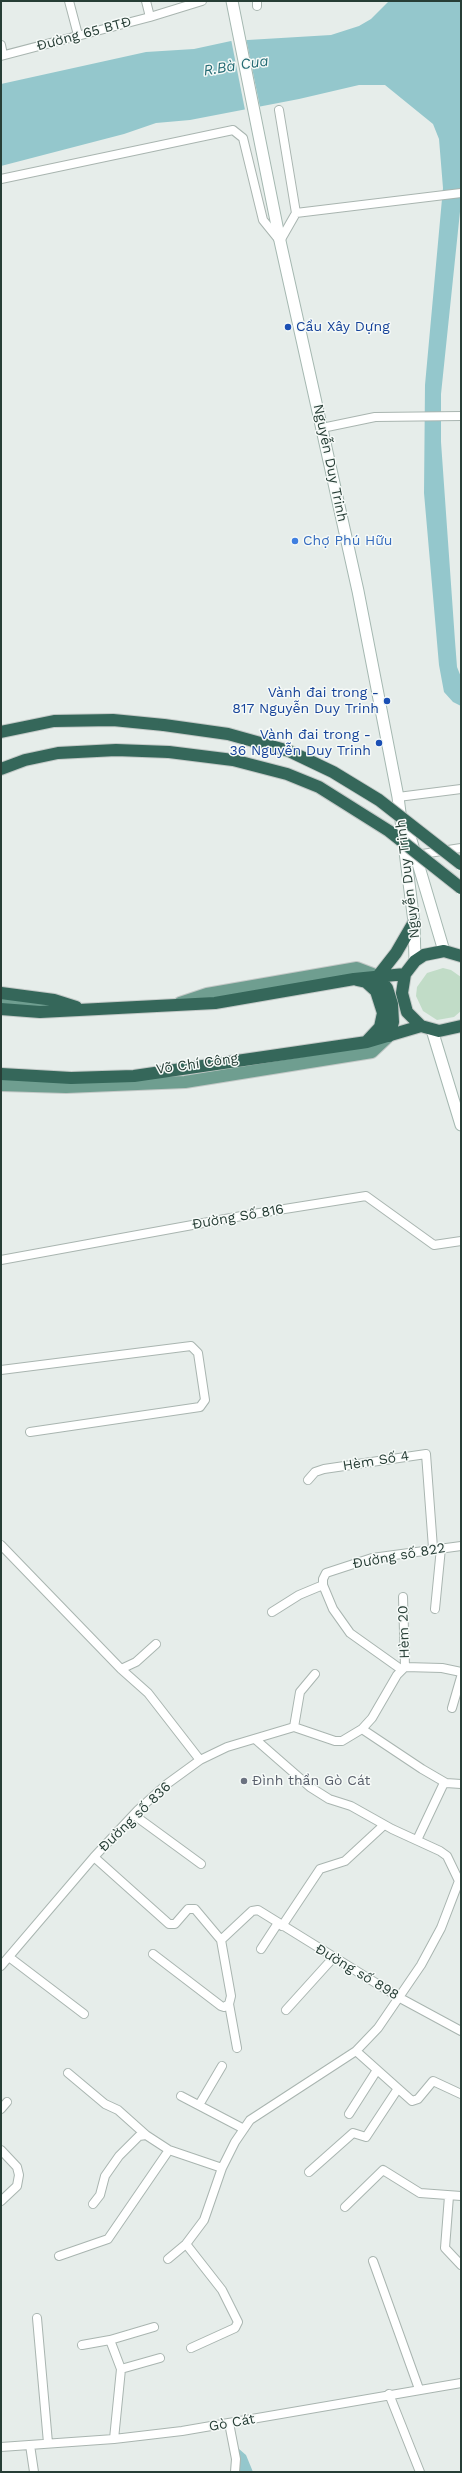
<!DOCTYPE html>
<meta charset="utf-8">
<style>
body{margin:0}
#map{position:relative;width:462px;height:2473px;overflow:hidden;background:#e6edea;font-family:"Work Sans",sans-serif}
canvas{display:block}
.frame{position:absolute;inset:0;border:2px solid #273e36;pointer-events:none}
</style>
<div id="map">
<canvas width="462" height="2473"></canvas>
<div class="frame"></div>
</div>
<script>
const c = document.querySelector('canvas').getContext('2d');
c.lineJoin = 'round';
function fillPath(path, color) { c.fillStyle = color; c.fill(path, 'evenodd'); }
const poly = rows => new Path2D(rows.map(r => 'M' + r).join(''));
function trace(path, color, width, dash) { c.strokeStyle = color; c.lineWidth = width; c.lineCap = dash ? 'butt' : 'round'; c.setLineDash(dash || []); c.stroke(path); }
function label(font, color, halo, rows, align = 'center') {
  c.font = font + ' "Work Sans",sans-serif'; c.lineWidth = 3; c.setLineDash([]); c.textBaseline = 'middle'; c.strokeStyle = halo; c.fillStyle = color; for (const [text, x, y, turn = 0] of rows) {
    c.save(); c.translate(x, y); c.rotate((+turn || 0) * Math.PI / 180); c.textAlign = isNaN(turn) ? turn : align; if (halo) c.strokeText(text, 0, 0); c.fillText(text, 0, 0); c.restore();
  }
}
const green = poly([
 [443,968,451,970,461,977,461,1011,454,1017,437,1020,423,1011,416,996,417,987,427,973]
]);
const water = poly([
 [389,1,461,1,461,202,441,394,441,442,455,641,457,667,461,677,461,706,453,702,444,692,439,665,424,493,425,385,443,188,439,139,433,124,385,85,359,85,299,99,190,120,156,123,124,134,1,166,1,84,146,52,194,49,231,41,331,35,359,26,371,19],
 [239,2449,246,2455,253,2472,237,2472,237,2450]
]);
const pier = poly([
 [246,38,260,107,245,110,231,39]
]);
const street = poly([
 [69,1,78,35],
 [257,1,257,6],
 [150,17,202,1],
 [1,45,3,55],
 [1,56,150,17,146,1],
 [1,179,233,130,243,138,263,220,280,241,296,213,279,110],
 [296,213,461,193],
 [322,428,375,417,461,416],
 [398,797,461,789],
 [416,855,461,848],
 [1,1260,247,1215,366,1196,434,1245,461,1241],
 [1,1370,191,1346,198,1353,205,1400,200,1407,30,1432],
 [308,1480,315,1472,324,1469,426,1454,433,1548],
 [1,1545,121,1669,148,1693,200,1760],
 [403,1597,405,1667],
 [435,1609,441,1548],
 [272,1612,299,1595,323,1585],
 [121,1669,136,1662,156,1644],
 [402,1670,350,1633,333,1609,323,1585,323,1579,326,1573,372,1558,461,1546],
 [452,1708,461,1677],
 [294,1727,300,1692,315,1674],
 [362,1729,422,1769,446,1783],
 [255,1739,310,1787,329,1799,351,1806,392,1829,440,1851,447,1856,459,1881],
 [134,1815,201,1864],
 [417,1840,443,1785,446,1783,461,1784],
 [94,1857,169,1924,175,1924,188,1909,195,1909,221,1940,231,1996,229,2004,224,2007,221,2006,153,1954],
 [282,1926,320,1869,345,1861,384,1825],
 [221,1940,252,1911,258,1910,400,1998,461,2031],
 [261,1949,278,1923],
 [9,1957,84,2014],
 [1,1966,94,1857,138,1810,167,1784,200,1760,227,1747,294,1727,335,1741,342,1741,362,1729,372,1718,397,1675,405,1667,442,1668,461,1672],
 [229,2004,237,2048],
 [286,2010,333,1958],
 [356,2051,412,2101,418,2099,433,2081,461,2094],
 [68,2073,105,2104,118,2110,146,2135],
 [181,2096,244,2129],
 [199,2105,222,2066],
 [1,2109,7,2102],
 [349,2114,377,2070],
 [1,2150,17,2167,19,2175,17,2186,1,2201],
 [309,2172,353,2133,366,2137,397,2090],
 [449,2196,445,2248,461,2265],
 [93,2204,100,2195,105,2176,119,2156,139,2136,146,2135,169,2150,222,2168],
 [345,2207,383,2170,420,2193,461,2196],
 [186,2244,222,2290,238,2322,235,2328,191,2348],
 [59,2256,108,2239,169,2150],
 [168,2259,186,2244,204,2220,222,2168,235,2142,250,2120,356,2051,378,2028,421,1965,441,1928,459,1881],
 [373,2261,419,2389],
 [37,2318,48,2443],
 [82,2345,110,2340],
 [121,2369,110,2340,154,2327],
 [389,2394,420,2472],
 [229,2423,236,2459,235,2472],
 [114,2439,121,2369,160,2358],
 [30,2445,34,2472],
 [1,2447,114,2439,182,2431,461,2383]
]);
const secondary = poly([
 [232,1,280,241,358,591,398,797,414,922,415,961],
 [406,823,444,951],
 [432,1030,461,1125]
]);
const primary = poly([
 [1,1001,61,1007],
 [180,1003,207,994,357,968,378,976],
 [1,1085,66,1087,185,1082,372,1052,389,1036]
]);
const highway = poly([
 [1,732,54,721,113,720,164,725],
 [1,769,25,760,58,753,116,750,169,752],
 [461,956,444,951,424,955,415,961,405,974,402,993,407,1012,421,1026,439,1031,461,1026],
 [378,976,396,953,414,922],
 [378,976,387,988,392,1004,393,1022,389,1036],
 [357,980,366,982,376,991,383,1013,380,1027,367,1041],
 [1,993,54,1000,76,1007],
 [1,1009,40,1012,215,1003,354,979,405,974],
 [1,1074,71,1078,134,1076,367,1042,421,1026]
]);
const highwayBridge = poly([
 [164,725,228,734,289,751,333,772,379,800,461,864],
 [169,752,233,760,287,774,319,787,389,831,461,888]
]);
const markers = [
 [288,327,4,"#1a4fb4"],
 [295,541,4,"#3f7fe0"],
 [387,701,4,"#1a4fb4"],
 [379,743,4,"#1a4fb4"],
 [244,1781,4,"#6b7280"]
];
const streetNames = [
 ["Đường 65 BTĐ",84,34,-15],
 ["Nguyễn Duy Trinh",330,463,78],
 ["Nguyễn Duy Trinh",408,879,-97],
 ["Võ Chí Công",197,1064,-8],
 ["Đường Số 816",238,1217,-10],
 ["Hèm Số 4",376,1461,-9],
 ["Đường số 822",399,1556,-10],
 ["Hèm 20",404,1632,-92],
 ["Đường số 836",135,1817,-44],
 ["Đường số 898",357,1972,31],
 ["Gò Cát",232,2423,-10]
];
const transitNames = [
 ["Cầu Xây Dựng",296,327,"left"],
 ["Vành đai trong -",379,693],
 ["817 Nguyễn Duy Trinh",379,709],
 ["Vành đai trong -",371,735],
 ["36 Nguyễn Duy Trinh",371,751]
];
const shopNames = [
 ["Chợ Phú Hữu",303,541]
];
const worshipNames = [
 ["Đình thần Gò Cát",252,1781]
];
const waterNames = [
 ["R.Bà Cua",236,66,-9]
];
fillPath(green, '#c1dcc7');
fillPath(water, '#94c7cc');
fillPath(pier, '#e6edea');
trace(street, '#a9b5b0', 10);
trace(secondary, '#a5b8b1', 13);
trace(primary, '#c3c9c7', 14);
trace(highway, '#c3c9c7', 14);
trace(street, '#fff', 8);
trace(secondary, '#fff', 11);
trace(primary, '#6f9e90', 12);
trace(highway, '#35675a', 12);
trace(highwayBridge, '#c3c9c7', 14, []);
trace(highwayBridge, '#35675a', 12);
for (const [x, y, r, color] of markers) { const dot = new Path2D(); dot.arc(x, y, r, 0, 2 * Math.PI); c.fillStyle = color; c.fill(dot); trace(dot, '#f6faf8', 1.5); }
label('14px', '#273e36', '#f6faf8', streetNames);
label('14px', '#164399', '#f6faf8', transitNames, 'right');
label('14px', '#366cbe', '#f6faf8', shopNames, 'left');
label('14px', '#5b616d', '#f6faf8', worshipNames, 'left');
label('italic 15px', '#266c75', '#f6faf8', waterNames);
</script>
